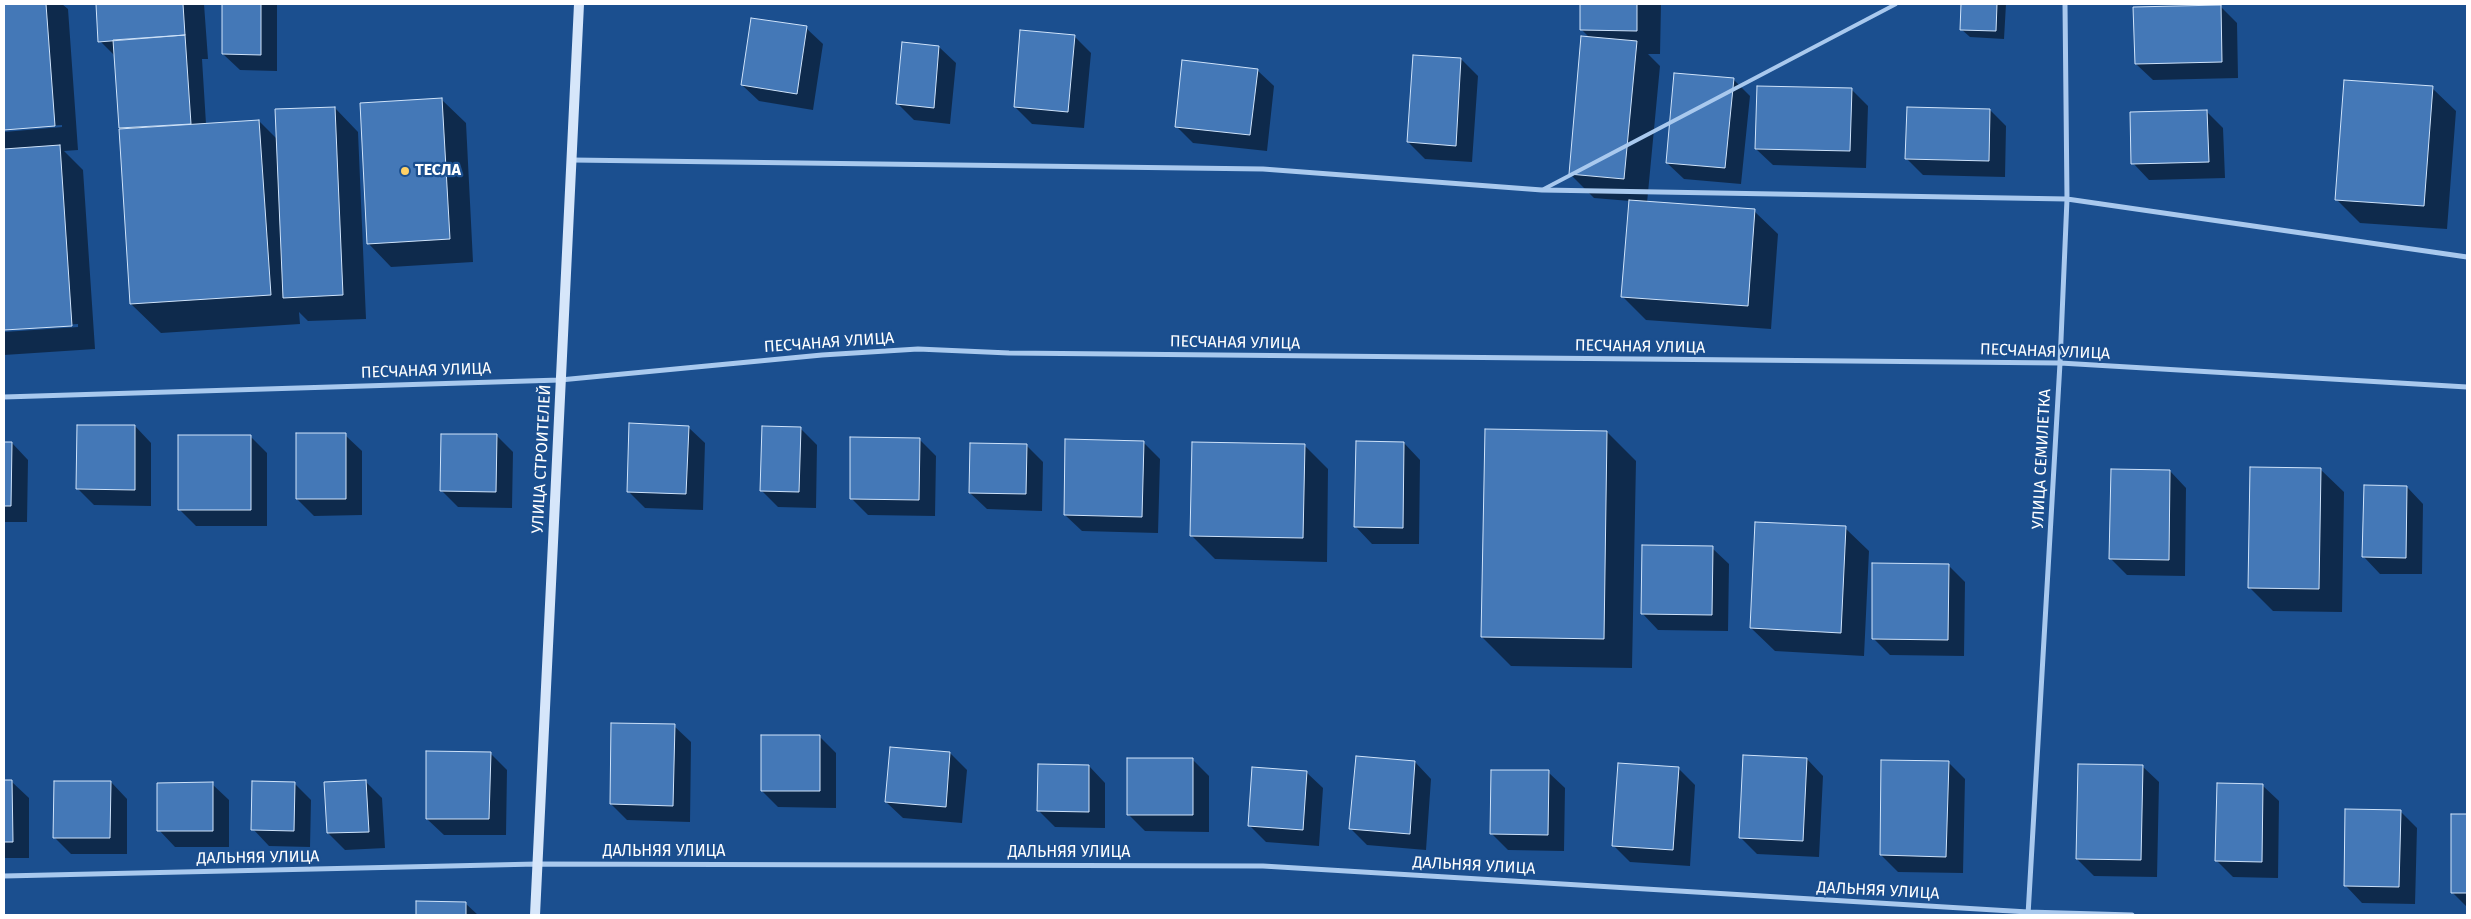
<!DOCTYPE html>
<meta charset="utf-8">
<style>
body{margin:0}
#map{position:relative;width:2471px;height:919px;overflow:hidden;background:#1b4f8f;font-family:"Fira Sans",sans-serif}
canvas{display:block}
.frame{position:absolute;inset:0;border:5px solid #fff;pointer-events:none}
</style>
<div id="map">
<canvas width="2471" height="919"></canvas>
<div class="frame"></div>
</div>
<script>
const c = document.querySelector('canvas').getContext('2d');
c.lineJoin = 'round';
function fillPath(path, color) { c.fillStyle = color; c.fill(path, 'evenodd'); }
const poly = rows => new Path2D(rows.map(r => 'M' + r).join(''));
function trace(path, color, width, dash) { c.strokeStyle = color; c.lineWidth = width; c.lineCap = dash ? 'butt' : 'round'; c.setLineDash(dash || []); c.stroke(path); }
function label(font, color, halo, rows, align = 'center') {
  c.font = font + ' "Fira Sans",sans-serif'; c.lineWidth = 4.5; c.setLineDash([]); c.textBaseline = 'middle'; c.strokeStyle = halo; c.fillStyle = color; for (const [text, x, y, turn = 0] of rows) {
    c.save(); c.translate(x, y); c.rotate((+turn || 0) * Math.PI / 180); c.textAlign = isNaN(turn) ? turn : align; if (halo) c.strokeText(text, 0, 0); c.fillText(text, 0, 0); c.restore();
  }
}
const shadow = poly([
 [4,4,62,4,68,9,78,150,64,151,83,170,95,349,4,355,4,332,78,327,78,324,4,329,4,132,62,127,62,125,4,129],
 [97,4,204,4,208,59,202,59,206,124,259,121,277,139,335,108,358,132,366,319,308,321,299,312,300,324,161,333,131,304,116,57,100,41],
 [224,4,277,4,277,71,240,70,223,54],
 [1581,4,1661,4,1660,54,1648,54,1660,66,1647,203,1754,211,1778,234,1771,329,1646,320,1623,297,1630,201,1594,198,1570,174,1590,38,1581,29],
 [1962,4,2006,4,2004,39,1970,37,1961,29],
 [2221,7,2237,23,2238,78,2153,80,2136,64],
 [806,28,823,44,813,110,759,101,742,85],
 [1074,36,1091,53,1084,128,1032,124,1015,107],
 [939,47,956,63,950,124,914,120,898,104],
 [1461,59,1478,76,1472,162,1425,159,1408,142],
 [1257,70,1274,86,1267,151,1193,143,1176,126],
 [1733,79,1750,96,1741,184,1684,179,1667,163],
 [2432,88,2456,111,2447,229,2360,223,2337,200],
 [1851,89,1868,106,1866,168,1773,165,1756,149],
 [442,100,466,123,473,262,391,267,368,243],
 [1990,110,2006,126,2005,177,1923,175,1906,158],
 [2206,111,2223,128,2225,178,2149,180,2133,163],
 [135,426,151,443,151,506,94,505,78,489],
 [688,427,705,443,703,510,645,508,628,491],
 [800,428,817,445,816,508,778,507,762,491],
 [1607,432,1636,461,1632,668,1511,666,1482,637],
 [345,435,362,451,362,515,314,516,297,499],
 [496,435,513,452,512,508,458,507,442,491],
 [251,437,267,453,267,526,196,526,179,509],
 [920,440,936,456,935,516,868,515,851,498],
 [1143,442,1160,459,1158,533,1082,531,1065,515],
 [4,443,12,443,28,460,27,522,4,522],
 [1404,443,1420,460,1419,544,1372,544,1356,527],
 [1026,445,1043,462,1042,511,987,509,970,493],
 [1304,445,1328,469,1327,562,1215,559,1192,536],
 [2320,469,2344,492,2342,612,2273,611,2250,588],
 [2170,471,2186,488,2185,576,2127,575,2111,559],
 [2407,487,2423,504,2422,574,2380,574,2364,557],
 [1845,528,1869,551,1864,656,1775,651,1751,628],
 [1712,548,1729,564,1728,631,1658,630,1642,613],
 [1949,566,1965,582,1964,656,1890,655,1873,638],
 [674,726,691,742,690,822,627,820,611,804],
 [819,736,836,753,836,808,778,807,762,791],
 [490,753,507,770,506,835,444,835,427,819],
 [950,753,967,770,962,823,903,818,886,802],
 [1807,759,1823,776,1819,857,1757,854,1740,837],
 [1193,760,1209,776,1209,832,1145,831,1129,815],
 [1415,762,1431,779,1426,850,1367,845,1351,829],
 [1948,762,1965,779,1963,873,1898,872,1881,855],
 [1089,766,1105,783,1105,828,1055,827,1039,811],
 [2142,766,2159,782,2157,877,2094,876,2077,859],
 [1678,768,1695,785,1690,866,1630,862,1614,846],
 [1306,772,1323,788,1319,846,1266,842,1250,826],
 [1548,772,1565,788,1564,851,1508,850,1491,833],
 [4,781,12,782,29,798,29,858,4,858],
 [111,782,127,799,127,854,71,854,54,837],
 [366,782,382,798,385,848,345,850,328,833],
 [294,783,311,800,310,847,269,846,253,829],
 [212,784,229,800,229,847,175,847,159,830],
 [2262,785,2279,801,2278,878,2233,877,2217,861],
 [2400,811,2417,828,2415,904,2362,903,2346,886],
 [2453,815,2467,815,2467,907,2452,892],
 [418,903,465,903,478,915,417,915]
]);
const building = poly([
 [4,4,46,4,55,126,4,130,4,4],
 [96,4,183,4,185,35,98,42,96,4],
 [222,4,261,4,261,55,222,54,222,4],
 [1580,4,1637,4,1637,31,1580,30,1580,4],
 [1961,4,1997,4,1996,31,1960,30,1961,4],
 [2221,5,2222,62,2135,64,2133,7,2221,5],
 [751,18,807,26,797,94,741,85,751,18],
 [1020,30,1075,35,1068,112,1014,107,1020,30],
 [185,35,191,124,119,128,113,40,185,35],
 [1581,36,1637,41,1624,179,1569,174,1581,36],
 [902,42,939,46,934,108,896,104,902,42],
 [1413,55,1461,58,1456,146,1407,142,1413,55],
 [1182,60,1258,69,1250,135,1175,127,1182,60],
 [1674,73,1734,78,1725,168,1666,163,1674,73],
 [2344,80,2433,86,2424,206,2335,200,2344,80],
 [1757,86,1852,88,1850,151,1755,149,1757,86],
 [442,98,450,239,367,244,360,103,442,98],
 [335,107,343,295,283,298,275,109,335,107],
 [1907,107,1990,109,1989,161,1905,159,1907,107],
 [2207,110,2209,162,2131,164,2130,112,2207,110],
 [259,120,271,295,130,304,119,129,259,120],
 [60,145,72,326,4,330,4,149,60,145],
 [1629,200,1755,209,1748,306,1621,297,1629,200],
 [629,423,689,426,686,494,627,492,629,423],
 [77,425,135,425,135,490,76,489,77,425],
 [762,426,801,427,799,492,760,491,762,426],
 [1485,429,1607,431,1604,639,1481,637,1485,429],
 [296,433,346,433,346,499,296,499,296,433],
 [441,434,497,434,496,492,440,491,441,434],
 [178,435,251,435,251,510,178,510,178,435],
 [850,437,920,438,919,500,850,499,850,437],
 [1065,439,1144,441,1142,517,1064,515,1065,439],
 [1356,441,1404,442,1403,528,1354,527,1356,441],
 [4,442,12,442,11,506,4,506,4,442],
 [1192,442,1305,444,1303,538,1190,536,1192,442],
 [970,443,1027,444,1026,494,969,493,970,443],
 [2250,467,2321,468,2319,589,2248,588,2250,467],
 [2111,469,2170,470,2169,560,2109,559,2111,469],
 [2364,485,2407,486,2406,558,2362,557,2364,485],
 [1755,522,1846,526,1841,633,1750,628,1755,522],
 [1642,545,1713,546,1712,615,1641,614,1642,545],
 [1872,563,1949,564,1948,640,1872,639,1872,563],
 [611,723,675,724,673,806,610,804,611,723],
 [761,735,820,735,820,791,761,791,761,735],
 [890,747,950,752,946,807,885,802,890,747],
 [426,751,491,752,489,819,426,819,426,751],
 [1743,755,1807,758,1803,841,1739,838,1743,755],
 [1356,756,1415,761,1410,834,1349,829,1356,756],
 [1127,758,1193,758,1193,815,1127,815,1127,758],
 [1881,760,1949,761,1946,857,1880,855,1881,760],
 [1618,763,1679,767,1673,850,1612,846,1618,763],
 [1038,764,1089,765,1089,812,1037,811,1038,764],
 [2078,764,2143,765,2141,860,2076,859,2078,764],
 [1252,767,1307,771,1303,830,1248,826,1252,767],
 [1491,770,1549,770,1548,835,1490,834,1491,770],
 [4,780,12,780,13,842,4,842,4,780],
 [366,780,369,832,327,833,324,782,366,780],
 [54,781,111,781,110,838,53,838,54,781],
 [252,781,295,782,294,831,251,830,252,781],
 [213,782,213,831,157,831,157,783,213,782],
 [2217,783,2263,784,2262,862,2215,861,2217,783],
 [2345,809,2401,810,2399,887,2344,886,2345,809],
 [2451,814,2467,814,2467,893,2451,893,2451,814],
 [416,901,466,902,466,915,416,915,416,901]
]);
const service = poly([
 [1542,190,1896,4]
]);
const minor = poly([
 [572,160,1263,169,1542,190,2067,199,2467,257],
 [4,397,560,380,822,355,918,349,1009,353,2060,363,2467,387],
 [4,876,537,864,1263,866,2028,912,2132,915],
 [2028,915,2060,363,2067,199,2065,4]
]);
const secondary = poly([
 [535,915,579,4]
]);
const markers = [
 [405,171,5,"#ffd166"]
];
const poiNames = [
 ["ТЕСЛА",415,171]
];
const streetNames = [
 ["ПЕСЧАНАЯ УЛИЦА",829,343,-4],
 ["ПЕСЧАНАЯ УЛИЦА",1235,343,1],
 ["ПЕСЧАНАЯ УЛИЦА",1640,347,1],
 ["ПЕСЧАНАЯ УЛИЦА",2045,352,2],
 ["ПЕСЧАНАЯ УЛИЦА",426,371,-2],
 ["УЛИЦА СТРОИТЕЛЕЙ",542,459,-87],
 ["УЛИЦА СЕМИЛЕТКА",2042,459,-87],
 ["ДАЛЬНЯЯ УЛИЦА",664,852],
 ["ДАЛЬНЯЯ УЛИЦА",1069,853],
 ["ДАЛЬНЯЯ УЛИЦА",258,858,-1],
 ["ДАЛЬНЯЯ УЛИЦА",1474,866,3],
 ["ДАЛЬНЯЯ УЛИЦА",1878,891,3]
];
fillPath(shadow, '#0007');
fillPath(building, '#4478b7');
trace(building, '#cfe3fa', 1);
trace(service, '#a9c9ee', 4);
trace(minor, '#a9c9ee', 5);
trace(secondary, '#d6e6fa', 10);
for (const [x, y, r, color] of markers) { const dot = new Path2D(); dot.arc(x, y, r, 0, 2 * Math.PI); c.fillStyle = color; c.fill(dot); trace(dot, '#1b4f8f', 2); }
label('bold 16px', '#fff', '#1b4f8f', poiNames, 'left');
label('16px', '#fff', '#1b4f8f', streetNames);
</script>
